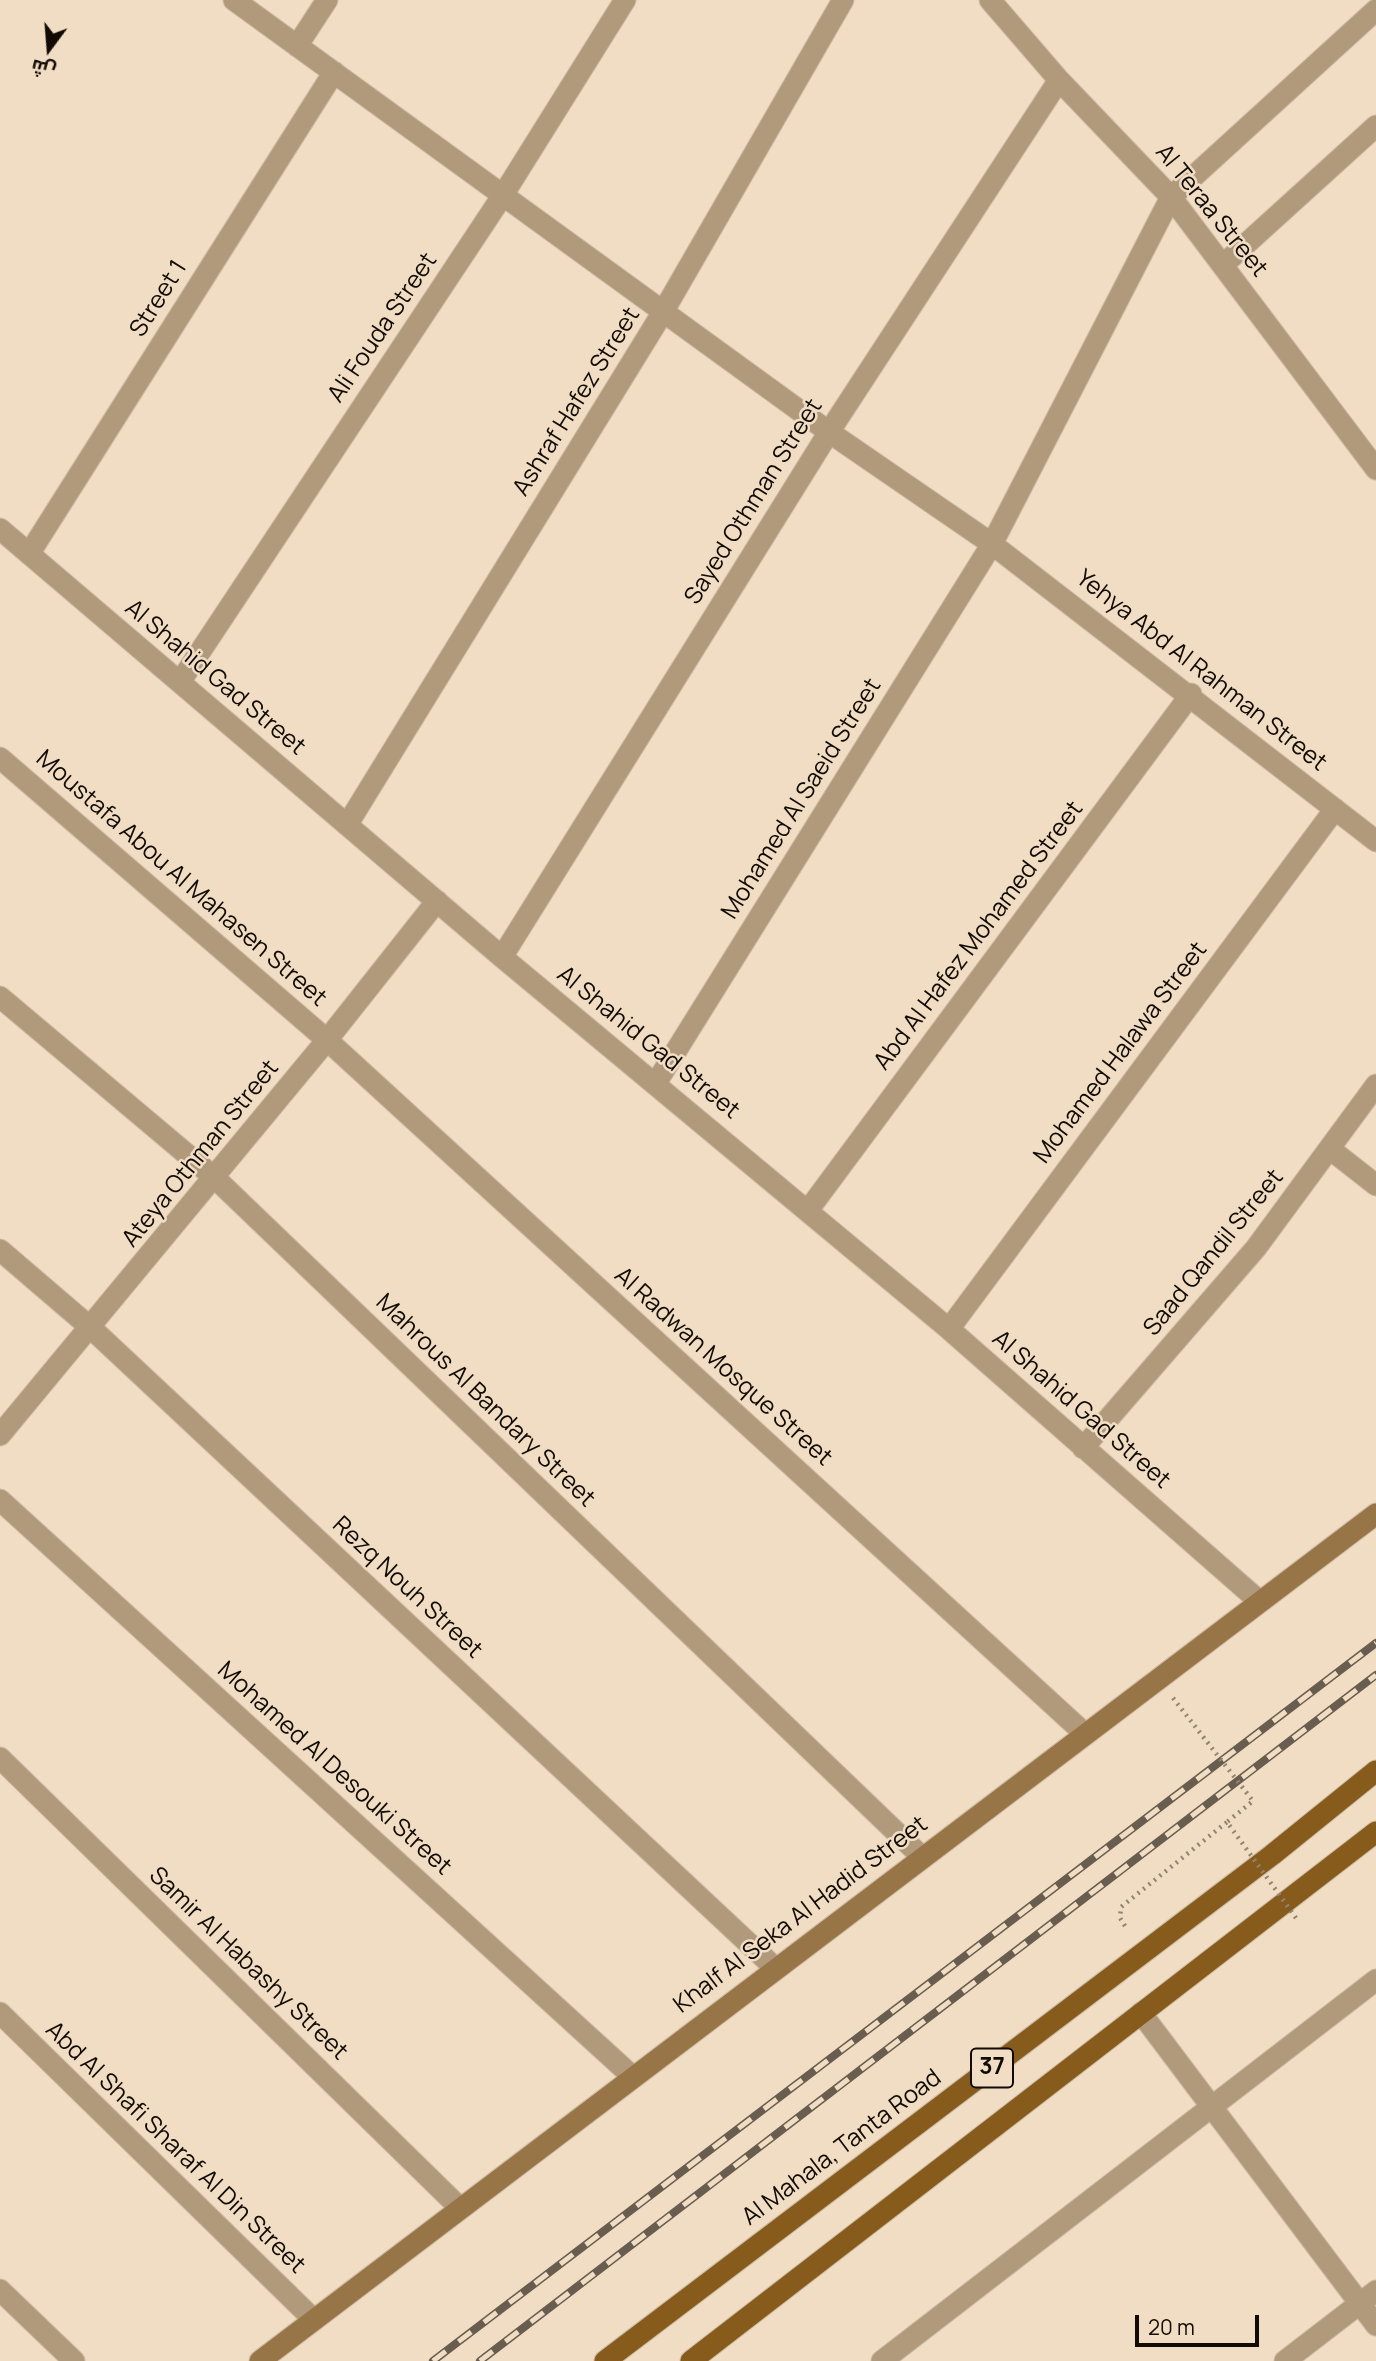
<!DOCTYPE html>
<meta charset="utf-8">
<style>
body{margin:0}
#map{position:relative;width:1376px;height:2361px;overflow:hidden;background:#f1ddc4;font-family:Manrope,Cairo,sans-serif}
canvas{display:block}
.north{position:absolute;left:14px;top:14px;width:70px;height:70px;-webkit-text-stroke:5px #f1ddc4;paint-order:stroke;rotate:196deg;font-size:19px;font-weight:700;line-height:28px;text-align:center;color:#110b04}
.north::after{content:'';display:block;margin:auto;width:24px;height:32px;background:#110b04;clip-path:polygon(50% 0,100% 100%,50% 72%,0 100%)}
.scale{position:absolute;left:1135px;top:2315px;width:124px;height:32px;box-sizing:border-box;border:4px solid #110b04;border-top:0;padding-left:9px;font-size:21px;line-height:24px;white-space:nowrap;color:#110b04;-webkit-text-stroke:5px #f1ddc4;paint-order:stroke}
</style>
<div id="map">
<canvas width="1376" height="2361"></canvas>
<div class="north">ش</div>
<div class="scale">20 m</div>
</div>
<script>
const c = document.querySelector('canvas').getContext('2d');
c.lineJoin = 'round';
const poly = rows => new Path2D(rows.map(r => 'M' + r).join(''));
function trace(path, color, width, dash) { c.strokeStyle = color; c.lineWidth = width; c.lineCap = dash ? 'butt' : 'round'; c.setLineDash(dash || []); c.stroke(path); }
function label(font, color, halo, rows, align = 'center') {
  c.font = font + ' Manrope,sans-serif'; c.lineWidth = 5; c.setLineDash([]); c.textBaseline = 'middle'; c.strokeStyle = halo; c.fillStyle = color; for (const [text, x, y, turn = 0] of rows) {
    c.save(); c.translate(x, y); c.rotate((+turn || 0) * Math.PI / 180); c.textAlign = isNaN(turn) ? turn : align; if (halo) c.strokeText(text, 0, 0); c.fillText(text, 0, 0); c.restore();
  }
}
const path = poly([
 [1125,1926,1120,1918,1121,1907,1227,1822]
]);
const street = poly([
 [234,0,829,432,992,544,1376,841],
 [990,0,1059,80,1171,197,1376,469],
 [297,46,327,0],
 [1224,264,1376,126],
 [0,529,502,957,949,1329,1259,1601],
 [29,554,334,72],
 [180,682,503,195,625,0],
 [0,758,327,1040,1084,1733],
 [347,825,663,312,843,0],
 [502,957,829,432,1059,80],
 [0,997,215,1178,921,1856],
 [656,1083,992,544,1171,197,1376,10],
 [1330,1149,1376,1185],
 [809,1209,1191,694],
 [0,1250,91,1328,775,1968],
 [949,1329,1335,809],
 [0,1435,327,1040,437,901],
 [1083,1448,1256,1248,1376,1085],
 [0,1500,633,2077],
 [0,1758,460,2208],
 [0,2013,314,2320],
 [1141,2013,1376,2325],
 [0,2290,74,2361],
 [882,2361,1376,1980],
 [1285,2361,1376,2291]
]);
const secondary = poly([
 [260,2361,1376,1514]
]);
const primary = poly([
 [605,2361,1272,1855,1376,1771],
 [691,2361,1376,1832]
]);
const rail = poly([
 [433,2361,1376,1643],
 [480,2361,1376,1675]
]);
const pathBridge = poly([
 [1173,1698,1253,1801,1227,1822,1296,1918]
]);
const shields = [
 [992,2068,42]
];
const shieldNames = [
 ["37",992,2068]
];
const streetNames = [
 ["Al Teraa Street",1211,211,51],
 ["Street 1",159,299,-58],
 ["Ali Fouda Street",383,328,-56],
 ["Ashraf Hafez Street",577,402,-58],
 ["Sayed Othman Street",754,502,-58],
 ["Yehya Abd Al Rahman Street",1201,671,38],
 ["Al Shahid Gad Street",215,678,40],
 ["Mohamed Al Saeid Street",802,799,-58],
 ["Moustafa Abou Al Mahasen Street",181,879,41],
 ["Abd Al Hafez Mohamed Street",979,936,-53],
 ["Al Shahid Gad Street",648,1043,39],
 ["Mohamed Halawa Street",1121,1053,-53],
 ["Ateya Othman Street",201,1154,-51],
 ["Saad Qandil Street",1214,1253,-51],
 ["Al Radwan Mosque Street",723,1367,42],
 ["Mahrous Al Bandary Street",485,1401,44],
 ["Al Shahid Gad Street",1081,1410,41],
 ["Rezq Nouh Street",407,1588,43],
 ["Mohamed Al Desouki Street",334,1769,42],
 ["Khalf Al Seka Al Hadid Street",801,1915,-37],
 ["Samir Al Habashy Street",248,1964,44],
 ["Abd Al Shafi Sharaf Al Din Street",175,2148,44],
 ["Al Mahala, Tanta Road",842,2148,-37]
];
trace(street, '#cdbba5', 23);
trace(secondary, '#cdbba5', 23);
trace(primary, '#cdbba5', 23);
trace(path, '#928472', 4.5, [2, 5]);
trace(street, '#b1997b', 21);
trace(secondary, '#987547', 21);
trace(primary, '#865b1b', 21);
trace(rail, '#695d4f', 8);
trace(rail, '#f1ddc4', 5, [16]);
trace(pathBridge, '#928472', 4.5, [2, 5]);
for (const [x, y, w] of shields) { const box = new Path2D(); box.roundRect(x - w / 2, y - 19.5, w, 39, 5); c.fillStyle = '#f1ddc4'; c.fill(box); trace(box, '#110b04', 2); }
label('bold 23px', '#110b04', null, shieldNames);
label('24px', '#110b04', '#f1ddc4', streetNames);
</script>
